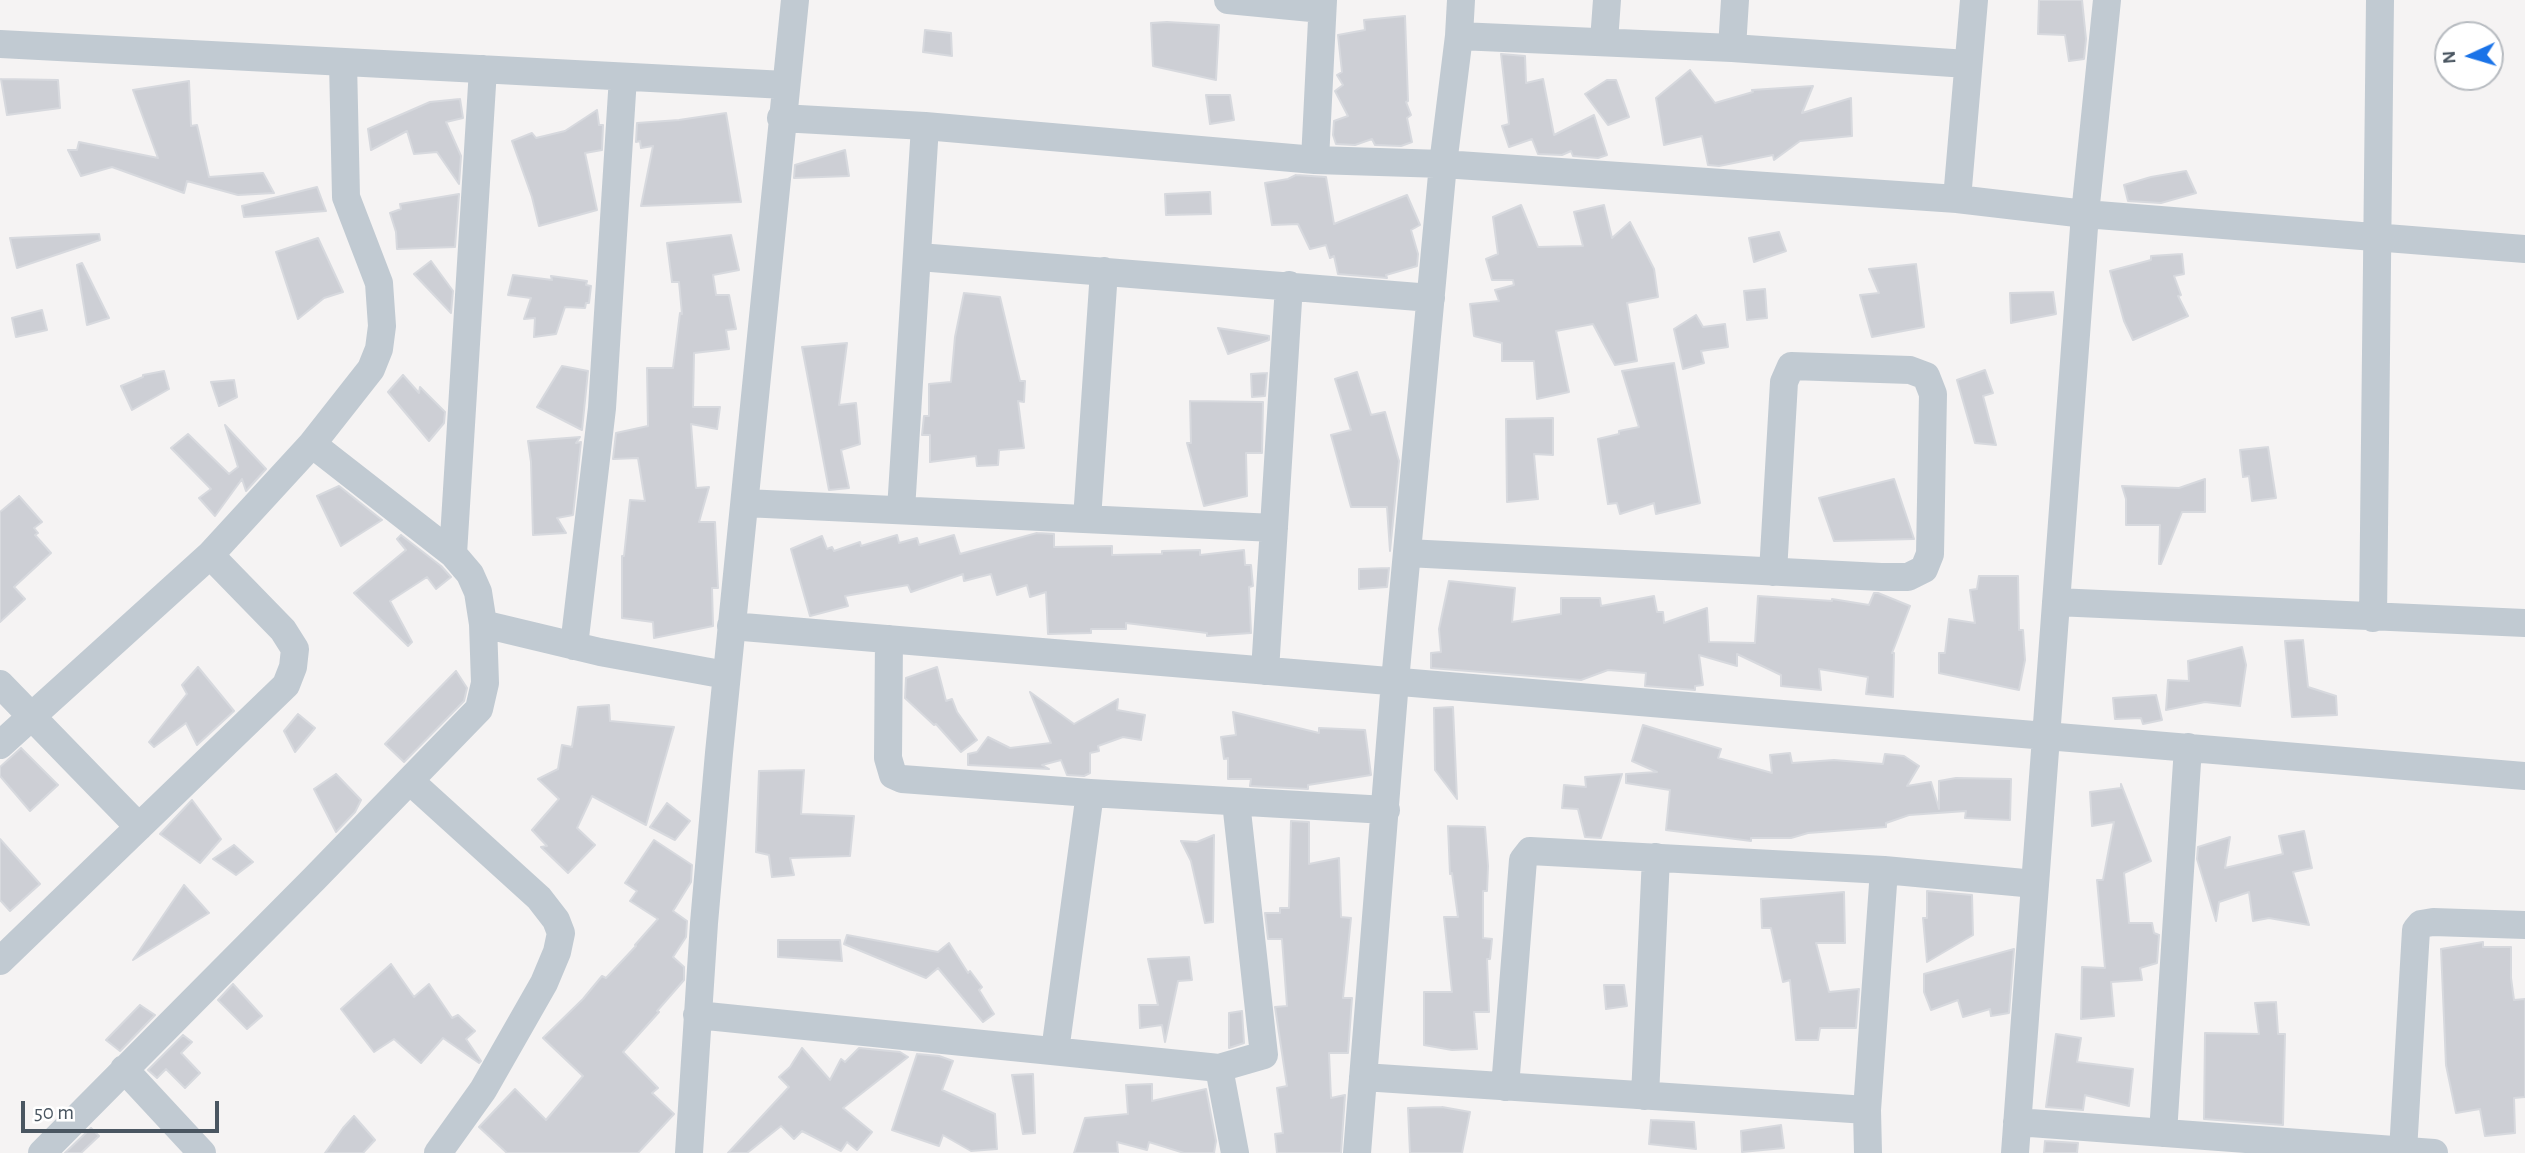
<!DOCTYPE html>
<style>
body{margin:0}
#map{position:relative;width:2525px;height:1153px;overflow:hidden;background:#f5f3f3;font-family:"Alegreya Sans",sans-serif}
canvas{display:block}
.north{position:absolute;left:2434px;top:21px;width:70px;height:70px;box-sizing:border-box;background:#fff;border:2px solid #b7bbc0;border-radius:50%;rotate:266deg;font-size:19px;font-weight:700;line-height:28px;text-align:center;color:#4a5661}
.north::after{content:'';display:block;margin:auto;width:24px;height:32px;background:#1a73e8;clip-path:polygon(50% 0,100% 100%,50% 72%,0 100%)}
.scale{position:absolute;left:21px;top:1101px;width:198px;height:32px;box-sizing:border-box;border:4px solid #4a5661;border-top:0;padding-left:9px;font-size:21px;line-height:24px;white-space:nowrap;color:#4a5661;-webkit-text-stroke:5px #fff;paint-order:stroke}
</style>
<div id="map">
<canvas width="2525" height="1153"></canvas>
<div class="north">N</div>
<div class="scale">50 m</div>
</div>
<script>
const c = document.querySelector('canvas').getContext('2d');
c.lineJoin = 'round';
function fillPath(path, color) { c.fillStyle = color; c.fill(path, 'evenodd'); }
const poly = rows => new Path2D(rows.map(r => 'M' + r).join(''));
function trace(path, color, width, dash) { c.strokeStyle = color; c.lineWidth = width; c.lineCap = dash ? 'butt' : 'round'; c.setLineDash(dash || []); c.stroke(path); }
const building = poly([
 [2039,0,2082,0,2086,39,2084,59,2069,61,2065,35,2038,34,2039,0],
 [1405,16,1408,101,1406,102,1411,115,1407,118,1412,142,1401,146,1375,145,1372,139,1355,145,1336,144,1333,135,1334,121,1348,116,1335,91,1343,85,1337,75,1342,72,1338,35,1365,30,1364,20,1405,16],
 [1167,22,1219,25,1216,80,1153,66,1151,23,1167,22],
 [925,30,951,33,952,56,923,52,925,30],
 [1501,54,1525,56,1526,83,1543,79,1554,135,1594,115,1607,155,1598,158,1573,156,1571,151,1562,155,1538,154,1532,139,1509,147,1502,126,1509,124,1501,54],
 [1690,70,1715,103,1753,92,1752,90,1813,86,1802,113,1851,98,1852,136,1800,141,1774,160,1773,155,1719,166,1708,165,1702,136,1664,145,1656,98,1690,70],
 [1,79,58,80,60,108,7,115,1,79],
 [1607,80,1616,80,1629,117,1608,125,1585,94,1607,80],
 [189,81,191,126,197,125,209,177,263,173,274,193,238,195,187,181,184,193,112,167,81,176,68,150,77,150,79,142,158,158,133,90,189,81],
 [1206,95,1230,95,1234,120,1210,124,1206,95],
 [460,99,463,118,446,122,461,156,459,184,437,152,414,154,407,131,371,150,368,129,430,102,460,99],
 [597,110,599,125,603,125,602,150,585,153,597,210,539,226,532,197,512,141,532,133,536,138,565,131,597,110],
 [726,113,741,202,641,206,653,146,641,148,640,141,636,142,637,123,679,120,726,113],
 [845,150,849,176,794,178,795,165,845,150],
 [2186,171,2196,193,2161,203,2128,201,2124,185,2151,177,2186,171],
 [1296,175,1326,177,1334,224,1407,195,1420,225,1411,230,1418,254,1417,266,1386,275,1387,278,1338,274,1334,256,1330,258,1326,245,1310,249,1298,224,1272,225,1265,183,1288,179,1296,175],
 [317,187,326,211,244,217,242,206,317,187],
 [1210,192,1211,214,1166,215,1165,194,1210,192],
 [459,194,455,247,397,249,396,232,390,213,401,209,400,204,459,194],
 [1521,205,1538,247,1583,246,1574,212,1604,205,1612,238,1630,222,1654,269,1658,297,1627,303,1637,361,1615,365,1593,324,1556,331,1569,392,1537,399,1534,361,1502,361,1502,343,1474,336,1470,304,1499,301,1495,290,1514,285,1513,280,1492,280,1486,259,1498,254,1493,217,1521,205],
 [1779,232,1786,251,1754,262,1749,238,1779,232],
 [99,234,100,240,17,268,10,238,99,234],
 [731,235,739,270,713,275,716,295,729,295,736,329,726,330,729,349,694,353,693,407,720,407,717,429,691,424,696,488,709,487,699,522,715,522,718,588,712,588,713,626,654,638,653,622,622,618,622,556,624,556,630,500,645,501,638,458,613,459,616,433,648,426,647,368,673,368,680,313,682,314,679,282,672,282,667,243,731,235],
 [318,238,343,292,324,298,298,319,276,252,318,238],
 [2182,254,2184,274,2174,276,2181,295,2178,296,2188,316,2133,340,2124,321,2110,271,2151,260,2151,256,2182,254],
 [431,261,453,291,451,313,414,274,431,261],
 [82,263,109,318,87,325,77,265,82,263],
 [1916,264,1924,327,1872,337,1860,295,1879,293,1869,269,1916,264],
 [513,275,552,280,551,276,587,281,586,285,591,286,589,303,586,303,585,308,565,307,556,334,534,337,535,318,524,319,531,298,508,295,513,275],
 [1765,289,1767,318,1747,320,1744,291,1765,289],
 [2053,292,2056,314,2011,323,2010,293,2053,292],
 [964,293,1000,297,1020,381,1025,381,1024,402,1018,401,1024,448,999,450,998,465,977,466,976,456,930,462,930,435,922,435,924,416,929,416,929,384,951,382,955,337,964,293],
 [42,310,47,330,16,337,12,318,42,310],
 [1696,315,1703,327,1725,324,1728,347,1701,351,1704,363,1683,369,1674,329,1696,315],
 [1218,328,1269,336,1269,340,1228,354,1218,328],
 [847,343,839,405,856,403,860,444,841,450,849,488,829,490,802,347,847,343],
 [1674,363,1700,503,1656,514,1654,503,1620,514,1617,503,1608,504,1598,439,1619,434,1619,431,1639,427,1622,371,1674,363],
 [562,366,588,371,582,430,537,407,562,366],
 [1985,370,1993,393,1983,396,1996,445,1975,443,1957,380,1985,370],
 [164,371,169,389,132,410,121,386,143,377,143,375,164,371],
 [1357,372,1371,415,1385,412,1399,461,1390,551,1387,507,1351,507,1331,435,1351,430,1335,379,1357,372],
 [1267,373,1265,396,1252,397,1251,374,1267,373],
 [403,375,419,393,420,387,445,412,444,423,429,441,388,392,403,375],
 [234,380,237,397,219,406,211,382,234,380],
 [1190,401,1263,402,1262,453,1246,453,1247,496,1204,506,1187,443,1191,443,1190,401],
 [1553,418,1553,455,1534,454,1538,499,1507,502,1506,419,1553,418],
 [225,425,266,469,246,491,242,479,215,516,199,498,211,489,171,448,188,434,229,474,238,467,225,425],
 [580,437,576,443,581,442,573,515,557,518,566,533,533,535,531,462,528,441,580,437],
 [2268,447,2276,498,2252,501,2249,476,2243,477,2240,450,2268,447],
 [1894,479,1914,539,1834,541,1819,498,1894,479],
 [2205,479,2205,512,2182,512,2161,564,2159,564,2160,525,2126,525,2126,499,2122,486,2179,488,2205,479],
 [339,486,382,520,341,546,317,496,339,486],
 [19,496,42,522,34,528,38,533,35,535,51,553,14,587,25,599,0,622,0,512,19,496],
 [1037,533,1054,534,1054,547,1112,546,1112,555,1162,554,1162,551,1200,550,1200,555,1244,550,1245,565,1251,565,1253,586,1249,587,1251,633,1207,636,1207,633,1126,623,1126,629,1091,629,1091,633,1048,634,1046,592,1030,597,1027,585,997,595,991,574,964,581,963,574,911,592,908,585,845,596,848,606,810,616,791,549,822,536,827,549,832,547,834,551,860,542,861,546,897,535,899,543,917,538,919,545,954,535,960,554,1037,533],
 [401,535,441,566,451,577,436,589,427,577,390,601,412,642,408,646,354,593,406,550,397,539,401,535],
 [1389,568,1387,587,1359,589,1359,569,1389,568],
 [1979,576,2018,576,2019,630,2023,630,2025,660,2019,690,1939,673,1939,653,1945,653,1949,619,1975,623,1970,590,1977,589,1979,576],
 [1449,581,1515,588,1512,622,1561,614,1561,598,1600,598,1601,606,1654,596,1657,612,1663,612,1664,623,1707,608,1709,642,1755,643,1758,596,1832,601,1832,599,1869,605,1874,593,1878,593,1910,606,1892,653,1894,653,1893,697,1866,694,1868,677,1819,669,1821,690,1781,686,1781,675,1737,654,1737,666,1699,655,1703,685,1695,686,1695,690,1645,686,1646,673,1608,670,1581,680,1431,668,1431,653,1441,652,1439,629,1449,581],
 [2303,640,2308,687,2336,696,2337,715,2292,717,2285,641,2303,640],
 [2242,647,2246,665,2240,706,2205,702,2166,710,2168,680,2189,681,2188,661,2242,647],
 [198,667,234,711,197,745,186,723,154,747,149,742,187,694,182,685,198,667],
 [937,667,946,701,952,699,957,712,977,740,961,752,936,724,934,725,905,698,906,678,937,667],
 [456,671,467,688,464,701,404,762,385,744,456,671],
 [1030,692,1074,724,1118,699,1117,710,1145,715,1141,740,1123,737,1098,746,1099,751,1090,753,1090,773,1084,776,1067,775,1061,760,1042,765,1049,769,968,765,968,754,977,752,988,737,1010,748,1051,743,1030,692],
 [2156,695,2162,720,2143,724,2141,718,2115,719,2113,698,2156,695],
 [609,705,610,721,674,727,646,825,592,796,577,828,595,845,568,873,541,847,547,846,532,830,559,799,538,779,558,769,562,745,572,747,578,707,609,705],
 [1453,707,1457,799,1435,770,1434,708,1453,707],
 [1233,712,1319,733,1319,728,1365,730,1371,775,1308,785,1308,789,1250,786,1251,779,1228,779,1228,758,1224,759,1221,737,1236,735,1233,712],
 [298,714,315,728,295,752,284,731,298,714],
 [1643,725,1721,749,1718,758,1772,773,1770,755,1790,753,1792,763,1834,760,1883,764,1885,754,1904,756,1919,766,1907,786,1931,782,1939,809,1939,781,1956,778,2011,779,2010,820,1965,818,1966,811,1909,815,1886,823,1886,827,1808,833,1791,838,1751,838,1751,841,1666,830,1670,790,1626,783,1626,774,1657,772,1632,761,1643,725],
 [21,748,58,785,30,811,0,776,0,767,21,748],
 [804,770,801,814,854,816,850,856,790,858,794,875,772,877,769,855,756,852,759,771,804,770],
 [336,774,361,800,355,812,336,832,314,789,336,774],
 [1622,774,1601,838,1585,837,1578,809,1562,808,1564,785,1586,787,1585,777,1622,774],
 [2121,784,2151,861,2124,873,2129,923,2152,923,2154,933,2159,935,2157,963,2140,968,2142,980,2111,982,2114,1016,2081,1019,2082,967,2105,968,2097,880,2103,880,2114,822,2092,826,2090,792,2121,788,2121,784],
 [192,800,221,839,200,863,160,834,192,800],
 [667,803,690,821,675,840,650,827,667,803],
 [1291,821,1309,822,1309,864,1339,858,1341,917,1351,918,1343,998,1352,998,1348,1053,1329,1053,1331,1098,1345,1095,1341,1153,1277,1153,1275,1134,1283,1133,1277,1088,1287,1086,1275,1007,1287,1006,1282,939,1268,939,1265,913,1280,913,1280,908,1289,908,1291,821],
 [1448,826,1485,827,1488,866,1487,891,1483,891,1483,938,1492,939,1490,959,1487,959,1489,1012,1474,1012,1477,1049,1452,1050,1424,1045,1424,992,1452,992,1444,917,1458,917,1452,873,1450,874,1448,826],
 [2304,831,2312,868,2293,872,2309,925,2269,918,2253,921,2249,892,2219,902,2216,921,2197,859,2198,847,2230,837,2225,868,2283,854,2279,836,2304,831],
 [1214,835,1213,922,1205,923,1191,861,1181,841,1197,842,1214,835],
 [0,839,40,884,10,911,0,900,0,839],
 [654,840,692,865,691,882,673,911,687,921,686,937,673,957,684,967,684,980,657,1011,659,1012,623,1052,658,1088,652,1093,674,1114,638,1153,507,1153,479,1127,515,1089,546,1120,583,1076,543,1038,583,999,602,976,606,978,636,946,635,945,658,919,630,901,637,891,625,883,654,840],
 [234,845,253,862,236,875,213,859,234,845],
 [184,885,209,913,133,960,184,885],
 [1927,891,1972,895,1973,935,1927,962,1923,918,1927,918,1927,891],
 [1844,892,1845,943,1816,943,1829,992,1859,989,1856,1028,1820,1028,1818,1040,1796,1040,1790,980,1783,982,1771,928,1762,928,1761,899,1844,892],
 [847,935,938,952,949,943,968,973,970,971,982,987,979,990,994,1014,983,1022,938,968,926,978,844,944,847,935],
 [778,940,840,940,842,961,778,957,778,940],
 [2483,942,2483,947,2511,947,2511,978,2514,1000,2525,999,2525,1097,2514,1098,2515,1133,2485,1136,2480,1109,2456,1113,2446,1065,2441,949,2483,942],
 [2014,949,2009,1013,1991,1016,1990,1009,1963,1017,1958,1000,1931,1010,1924,992,1924,974,2014,949],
 [1189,957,1192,980,1178,981,1165,1042,1162,1025,1140,1028,1139,1005,1158,1005,1148,959,1189,957],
 [391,964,414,997,429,984,452,1018,458,1015,475,1031,466,1039,481,1061,479,1063,443,1038,421,1063,394,1039,374,1052,341,1009,391,964],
 [233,984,262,1016,247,1029,218,1000,233,984],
 [1604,985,1624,985,1627,1006,1606,1009,1604,985],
 [2276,1002,2278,1034,2285,1034,2283,1125,2204,1119,2205,1033,2259,1034,2255,1003,2276,1002],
 [140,1005,155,1015,120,1051,106,1040,140,1005],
 [1242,1011,1244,1043,1229,1048,1229,1013,1242,1011],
 [2056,1034,2081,1038,2077,1062,2133,1069,2129,1106,2085,1095,2083,1110,2046,1107,2056,1034],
 [183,1035,192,1042,181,1053,200,1073,185,1088,166,1069,157,1078,148,1070,183,1035],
 [802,1048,830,1080,841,1059,845,1062,859,1048,900,1052,908,1057,843,1108,872,1132,857,1150,847,1142,841,1151,802,1131,794,1139,781,1126,747,1153,728,1153,789,1087,779,1077,790,1067,802,1048],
 [917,1054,939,1056,953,1061,942,1090,995,1114,997,1149,971,1151,943,1135,939,1146,892,1130,917,1054],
 [1033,1074,1035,1133,1023,1134,1012,1075,1033,1074],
 [1152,1084,1152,1101,1206,1089,1216,1141,1214,1153,1184,1153,1149,1142,1147,1150,1117,1142,1118,1153,1074,1153,1085,1118,1128,1114,1126,1085,1152,1084],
 [1442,1107,1470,1112,1462,1153,1410,1153,1408,1108,1442,1107],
 [354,1116,375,1140,363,1153,325,1153,343,1128,354,1116],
 [1651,1120,1694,1122,1696,1149,1649,1144,1651,1120],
 [1781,1125,1784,1148,1742,1152,1741,1131,1781,1125],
 [91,1128,99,1136,81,1153,65,1153,91,1128],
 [2045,1141,2078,1143,2077,1153,2044,1153,2045,1141]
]);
const minor = poly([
 [1228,0,1322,9],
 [1459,36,1732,48,1967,64],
 [1604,41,1607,0],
 [0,44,785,85],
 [1732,48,1735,0],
 [781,118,925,126,1315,160,1443,164,1957,199,2085,214,2525,249],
 [1315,160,1323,0],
 [1957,199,1974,0],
 [919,257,1431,298],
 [745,503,1274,528],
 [901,510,925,126],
 [1087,519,1104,271],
 [1407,553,1881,577,1908,577,1924,569,1930,554,1933,394,1926,376,1910,370,1791,366,1784,382,1773,572],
 [453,554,483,69],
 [2056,602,2525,623],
 [2373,618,2380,0],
 [483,624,600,652,726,675],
 [731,626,2525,776],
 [889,639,888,758,893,775,902,779,1090,793,1386,810],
 [574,646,602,408,623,77],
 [1265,671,1289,285],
 [0,684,139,827],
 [0,745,210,555],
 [410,781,539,898,556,920,561,933,557,952,544,983,483,1090,438,1153],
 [0,961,286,685,293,667,295,649,283,630,210,555,312,444,371,369,379,349,382,326,379,283,346,197,343,62],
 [697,1015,1219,1068],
 [1055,1051,1090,793],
 [124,1069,202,1153],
 [1363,1077,1867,1110],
 [1505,1087,1523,860,1530,851,1884,870,2035,884],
 [1645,1096,1656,857],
 [2017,1122,2434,1153],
 [2163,1133,2188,747],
 [2403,1151,2416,930,2421,924,2433,922,2525,925],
 [42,1153,314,879,479,709,485,683,483,624,478,592,470,574,453,554,312,444],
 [689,1153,704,923,719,753,795,0],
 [1235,1153,1219,1068,1264,1055,1236,802],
 [1357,1153,1395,681,1443,164,1459,36,1461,0],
 [1868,1153,1867,1110,1884,870],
 [2015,1153,2085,214,2107,0]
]);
fillPath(building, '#cdcfd5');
trace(building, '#d7d9de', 2);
trace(minor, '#c1cad2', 28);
</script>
